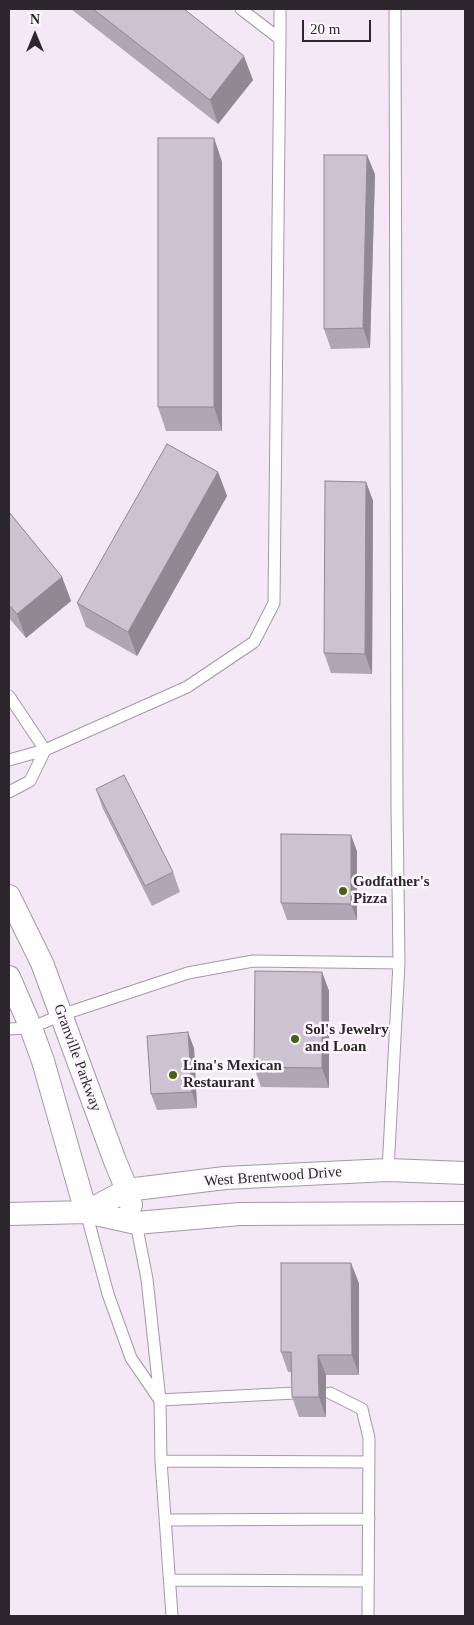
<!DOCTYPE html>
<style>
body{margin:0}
#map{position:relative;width:474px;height:1625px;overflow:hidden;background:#f4e8f7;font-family:Georgia,serif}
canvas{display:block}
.frame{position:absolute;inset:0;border:10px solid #2b272d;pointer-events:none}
.north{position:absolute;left:10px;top:10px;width:50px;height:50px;-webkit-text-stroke:4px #fdf8fe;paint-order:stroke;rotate:0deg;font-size:14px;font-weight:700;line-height:20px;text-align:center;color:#2b272d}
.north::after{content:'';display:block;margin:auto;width:18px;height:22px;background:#2b272d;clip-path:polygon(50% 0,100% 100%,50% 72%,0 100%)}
.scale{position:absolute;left:302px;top:20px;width:69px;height:22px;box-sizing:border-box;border:2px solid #2b272d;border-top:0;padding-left:6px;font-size:15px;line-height:18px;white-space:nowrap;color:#2b272d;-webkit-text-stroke:4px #fdf8fe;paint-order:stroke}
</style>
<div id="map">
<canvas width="474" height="1625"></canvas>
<div class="frame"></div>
<div class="north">N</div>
<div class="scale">20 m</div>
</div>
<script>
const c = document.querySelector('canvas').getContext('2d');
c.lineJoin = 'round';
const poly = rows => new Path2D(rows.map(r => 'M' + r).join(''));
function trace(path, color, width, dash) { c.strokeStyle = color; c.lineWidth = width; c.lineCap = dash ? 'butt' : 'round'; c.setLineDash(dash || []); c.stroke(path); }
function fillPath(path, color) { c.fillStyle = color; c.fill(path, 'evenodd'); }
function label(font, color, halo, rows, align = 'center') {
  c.font = font + ' Georgia,serif'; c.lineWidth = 5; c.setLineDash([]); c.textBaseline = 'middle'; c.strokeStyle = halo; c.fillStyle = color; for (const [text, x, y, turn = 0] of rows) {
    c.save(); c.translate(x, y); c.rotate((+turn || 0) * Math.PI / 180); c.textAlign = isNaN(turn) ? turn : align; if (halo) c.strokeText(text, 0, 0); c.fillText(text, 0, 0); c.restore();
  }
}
const service = poly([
 [280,39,280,9],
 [9,696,45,750],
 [9,760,45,750,187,687,254,642,274,603,280,39,241,9],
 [9,792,30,781,45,750],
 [9,1029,31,1028,61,1015,188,973,253,961,399,963],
 [388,1170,399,963,397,808,395,9],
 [86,1212,108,1294,131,1358,159,1399],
 [136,1223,147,1279,160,1400,161,1461,172,1616],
 [330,1393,362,1409,369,1438,368,1616],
 [160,1400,295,1393],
 [161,1461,369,1462],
 [166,1520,369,1519],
 [170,1580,368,1581]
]);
const minor = poly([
 [9,896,42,963,115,1161,127,1190,131,1205],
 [9,977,31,1028,43,1061,86,1212],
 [86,1212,127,1190,225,1178,388,1170,465,1173],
 [9,1214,86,1212,136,1223,240,1214,465,1213]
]);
const wall = poly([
 [71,9,184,9,253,80,218,124],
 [214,138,222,162,222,431,166,431,158,407],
 [375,174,370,348,331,349,324,329],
 [218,472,227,496,137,656,86,627,77,603],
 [366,482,373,501,372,674,331,673,324,653],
 [9,512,62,577,71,601,26,638,9,618],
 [96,789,173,872,180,892,152,906,103,809],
 [357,851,357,920,287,920,281,903],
 [322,972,329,991,329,1088,261,1087,254,1067],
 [194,1048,197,1108,157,1110,151,1094],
 [359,1283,359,1375,326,1375,326,1417,299,1417,292,1397,292,1372,288,1372,281,1352]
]);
const shadedWall = poly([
 [244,56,253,80,218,124,210,100],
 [214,138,222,162,222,431,214,407],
 [367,155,375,174,370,348,363,328],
 [218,472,227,496,137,656,128,632],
 [366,482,373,501,372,674,365,654],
 [62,577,71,601,26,638,17,614],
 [351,835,357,851,357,920,351,904],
 [322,972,329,991,329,1088,322,1068],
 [188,1032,194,1048,197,1108,192,1092],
 [351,1263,359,1283,359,1375,352,1355],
 [318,1355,326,1375,326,1417,319,1397]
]);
const building = poly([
 [93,9,184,9,244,56,210,100,93,9],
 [158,138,214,138,214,407,158,407,158,138],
 [324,155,367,155,363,328,324,329,324,155],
 [167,444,218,472,128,632,77,603,167,444],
 [325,481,366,482,365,654,324,653,325,481],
 [9,512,62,577,17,614,9,605,9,512],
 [124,775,173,872,145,886,96,789,124,775],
 [281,834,351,835,351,904,281,903,281,834],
 [255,971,322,972,322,1068,254,1067,255,971],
 [188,1032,192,1092,151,1094,147,1036,188,1032],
 [281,1263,351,1263,352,1355,318,1355,319,1397,292,1397,291,1352,281,1352,281,1263]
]);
const markers = [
 [343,891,5,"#476212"],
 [295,1039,5,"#476212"],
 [173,1075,5,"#476212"]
];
const poiNames = [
 ["Godfather's",353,882],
 ["Pizza",353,899],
 ["Sol's Jewelry",305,1030],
 ["and Loan",305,1047],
 ["Lina's Mexican",183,1066],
 ["Restaurant",183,1083]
];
const streetNames = [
 ["Granville Parkway",77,1058,70],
 ["West Brentwood Drive",273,1177,-4]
];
trace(service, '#a499a8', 13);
trace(minor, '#a499a8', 24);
trace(service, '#fff', 11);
trace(minor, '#fff', 22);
fillPath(wall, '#b0a7b4');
fillPath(shadedWall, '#908892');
fillPath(building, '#cdc2d1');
trace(building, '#908892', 1);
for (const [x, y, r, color] of markers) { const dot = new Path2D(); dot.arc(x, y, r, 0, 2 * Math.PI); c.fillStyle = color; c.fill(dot); trace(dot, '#fdf8fe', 2); }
label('bold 15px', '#2b272d', '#fdf8fe', poiNames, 'left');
label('15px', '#2b272d', '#fdf8fe', streetNames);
</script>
